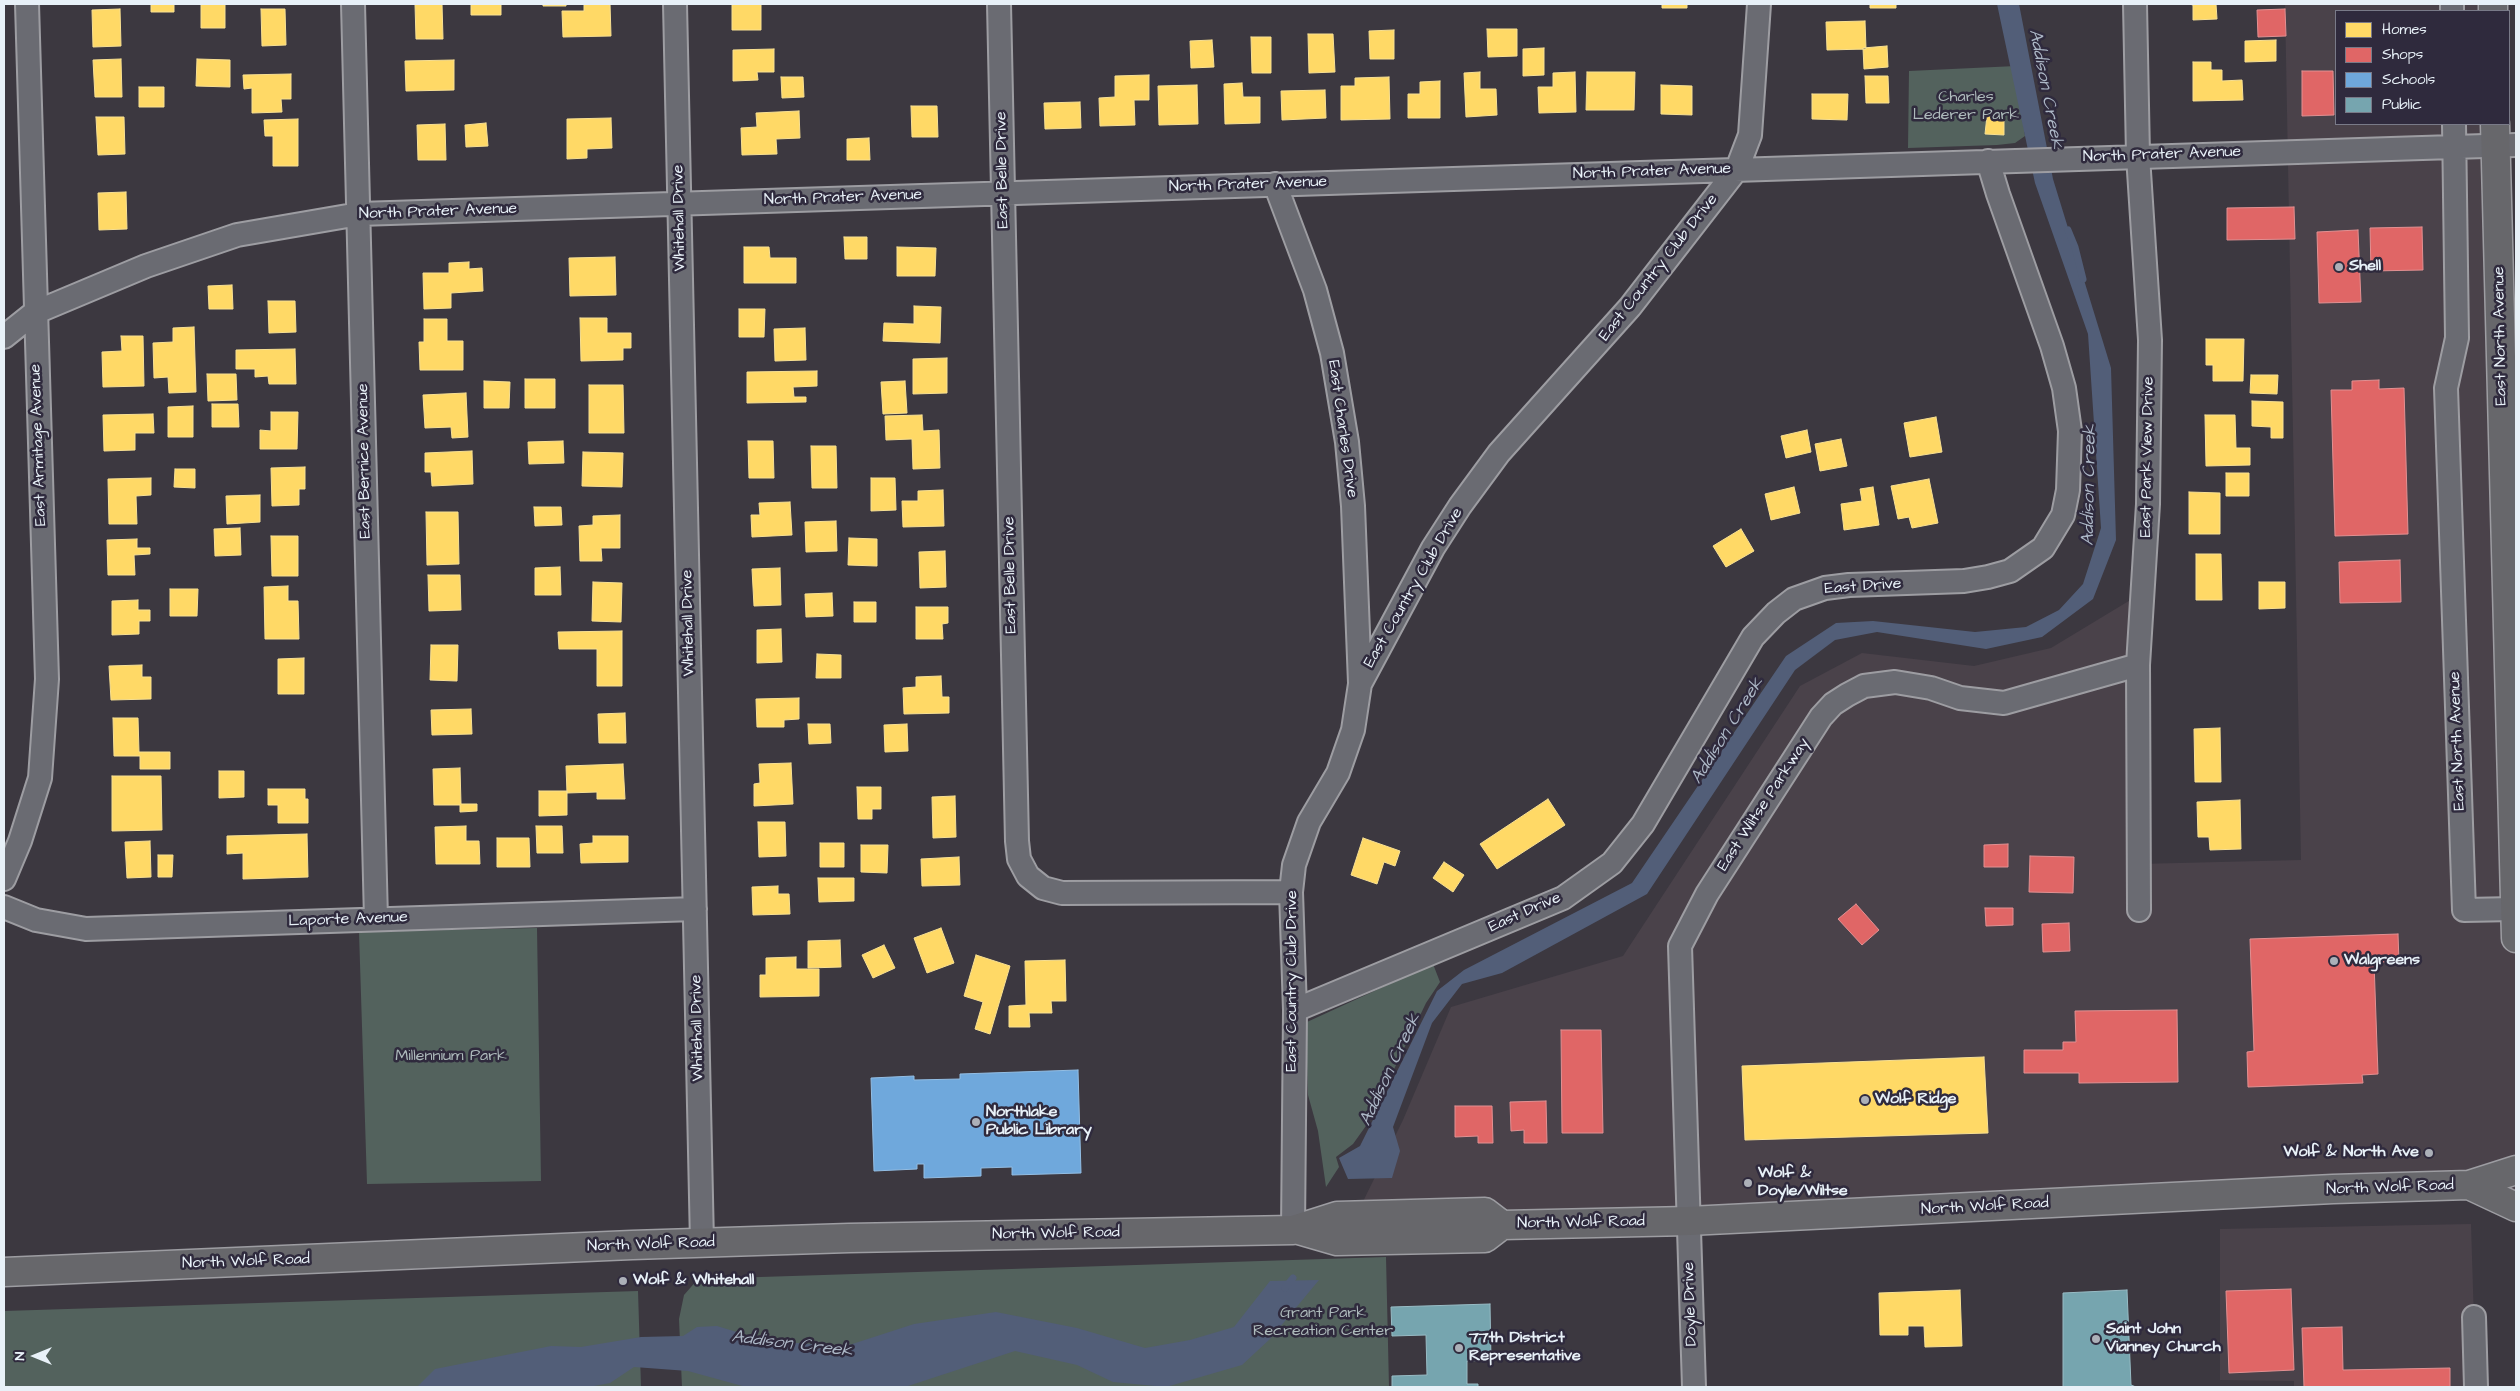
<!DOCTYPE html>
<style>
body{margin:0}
#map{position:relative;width:2520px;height:1391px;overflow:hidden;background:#3c3840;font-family:"Architects Daughter",sans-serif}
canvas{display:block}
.frame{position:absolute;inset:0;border:5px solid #e8f1f8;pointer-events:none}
.legend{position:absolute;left:2335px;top:10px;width:175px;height:115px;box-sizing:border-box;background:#2f2a3d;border:1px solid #797a88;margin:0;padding:6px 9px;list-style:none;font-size:15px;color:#e8f1f8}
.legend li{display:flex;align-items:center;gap:10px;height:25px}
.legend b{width:25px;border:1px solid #797a88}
.north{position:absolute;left:10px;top:1331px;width:50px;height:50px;-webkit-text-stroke:4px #2f2a3d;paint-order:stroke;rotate:270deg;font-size:14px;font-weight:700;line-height:20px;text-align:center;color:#e8f1f8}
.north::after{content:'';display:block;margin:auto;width:18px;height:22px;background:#e8f1f8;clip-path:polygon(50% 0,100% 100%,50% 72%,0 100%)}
</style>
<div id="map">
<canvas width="2520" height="1391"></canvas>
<div class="frame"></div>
<ul class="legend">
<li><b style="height:14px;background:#ffd966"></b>Homes</li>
<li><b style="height:14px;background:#e06666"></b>Shops</li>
<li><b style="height:14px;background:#6fa8dc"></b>Schools</li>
<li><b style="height:14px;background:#76a5af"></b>Public</li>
</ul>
<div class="north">N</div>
</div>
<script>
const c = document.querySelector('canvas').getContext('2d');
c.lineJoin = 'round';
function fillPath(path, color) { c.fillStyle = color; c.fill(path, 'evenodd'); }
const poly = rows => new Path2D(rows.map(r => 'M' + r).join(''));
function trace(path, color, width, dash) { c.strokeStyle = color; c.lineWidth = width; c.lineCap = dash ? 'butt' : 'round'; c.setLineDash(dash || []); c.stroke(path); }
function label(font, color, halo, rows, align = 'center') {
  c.font = font + ' "Architects Daughter",sans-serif'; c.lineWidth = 5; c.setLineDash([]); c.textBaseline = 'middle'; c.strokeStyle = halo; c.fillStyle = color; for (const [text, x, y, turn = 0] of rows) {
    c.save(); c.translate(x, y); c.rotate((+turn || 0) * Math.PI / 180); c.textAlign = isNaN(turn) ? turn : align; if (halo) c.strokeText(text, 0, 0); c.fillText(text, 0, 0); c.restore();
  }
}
const built = poly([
 [2285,4,2493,4,2493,11,2336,11,2336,124,2495,124,2516,941,2516,1190,2219,1197,1350,1228,1403,1120,1451,1007,1623,956,1800,686,1862,653,1974,666,2051,648,2142,593,2139,864,2301,860],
 [2471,1224,2476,1387,2294,1387,2294,1381,2220,1380,2220,1229]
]);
const green = poly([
 [2016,66,2025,136,2015,143,1997,145,1908,148,1909,71],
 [537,928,541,1181,367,1184,359,932],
 [1433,964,1440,982,1426,1003,1368,1123,1353,1144,1336,1157,1339,1167,1326,1187,1318,1131,1308,1095,1306,1031,1307,1022],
 [1386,1257,1389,1387,682,1387,679,1319,684,1295,698,1279],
 [638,1291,641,1387,4,1387,4,1311]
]);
const water = poly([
 [1997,4,2019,4,2053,179,2111,368,2116,540,2093,599,2042,637,1986,649,1877,632,1835,640,1795,670,1647,894,1502,973,1462,984,1432,1023,1393,1127,1400,1151,1392,1178,1348,1179,1339,1158,1360,1146,1437,991,1464,970,1632,883,1786,656,1836,623,1873,621,1975,632,2026,627,2059,610,2083,584,2101,528,2088,334,2035,183],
 [1319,1280,1270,1339,1242,1365,1166,1387,1113,1382,1077,1365,1015,1351,905,1387,746,1387,688,1371,634,1367,610,1383,589,1387,417,1387,435,1369,551,1346,581,1347,641,1337,683,1336,697,1327,717,1326,763,1340,843,1347,914,1324,996,1312,1077,1328,1145,1348,1190,1340,1234,1327,1270,1281]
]);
const homes = poly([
 [151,4,174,4,174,12,151,12,151,4],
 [201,4,225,4,225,28,201,28,201,4],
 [415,4,442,4,443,39,416,39,415,4],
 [471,4,501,4,501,15,471,15,471,4],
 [543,4,566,4,566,6,543,6,543,4],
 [584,4,610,4,611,36,563,37,562,11,584,11,584,4],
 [732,4,761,4,761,30,732,30,732,4],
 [1662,4,1687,4,1687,8,1662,8,1662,4],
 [1870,4,1896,4,1896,8,1870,8,1870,4],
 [2189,4,2216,4,2217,19,2193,20,2193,5,2189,4],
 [120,9,121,46,93,47,92,10,120,9],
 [261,9,285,9,286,45,262,46,261,9],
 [1865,21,1866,49,1827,50,1826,22,1865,21],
 [1487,29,1517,29,1517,56,1488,57,1487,29],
 [1394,30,1394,59,1370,59,1369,31,1394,30],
 [1308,34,1333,34,1335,72,1309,73,1308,34],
 [1251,37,1271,37,1271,73,1252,73,1251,37],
 [1212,40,1214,67,1191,68,1190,41,1212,40],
 [2276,40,2276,61,2245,62,2245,41,2276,40],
 [1887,46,1888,67,1864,69,1863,48,1887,46],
 [1544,48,1544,75,1523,76,1523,49,1544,48],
 [774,49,774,72,757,72,758,80,733,81,733,50,774,49],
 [121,59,122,97,95,97,93,60,121,59],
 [197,59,230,60,230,87,196,86,197,59],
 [454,60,454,90,406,91,405,61,454,60],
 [2193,62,2211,62,2211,70,2222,70,2222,81,2242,80,2243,100,2193,101,2193,62],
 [1480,72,1480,89,1496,89,1497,115,1466,117,1464,73,1480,72],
 [1575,72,1576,112,1539,113,1538,87,1553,87,1553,73,1575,72],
 [1587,72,1635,72,1634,110,1586,110,1587,72],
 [291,74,291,99,281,99,282,112,252,113,252,88,244,89,243,75,291,74],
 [1149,75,1149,100,1134,100,1135,125,1100,126,1099,98,1115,97,1115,76,1149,75],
 [1865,76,1888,76,1889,103,1866,103,1865,76],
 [781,77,803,77,804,97,782,98,781,77],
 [1389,77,1390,119,1341,120,1341,86,1355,86,1355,78,1389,77],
 [1440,81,1440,118,1408,118,1408,94,1420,94,1420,82,1440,81],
 [1242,83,1243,97,1260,97,1260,123,1225,124,1224,84,1242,83],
 [1197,85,1198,124,1159,125,1158,86,1197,85],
 [1661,85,1692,86,1692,115,1661,114,1661,85],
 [139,87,164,87,164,107,139,107,139,87],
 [1325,90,1326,118,1282,120,1281,91,1325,90],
 [1812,94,1848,94,1847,120,1812,119,1812,94],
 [1080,102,1081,128,1045,129,1044,103,1080,102],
 [911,106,937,106,938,137,912,137,911,106],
 [799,111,800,138,776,139,777,154,742,155,741,128,757,127,756,113,799,111],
 [1987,116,2004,117,2004,135,1985,134,1987,116],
 [96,117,124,117,125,154,98,155,96,117],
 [611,118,612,148,587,149,587,158,567,159,567,119,611,118],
 [298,119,298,166,273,166,273,136,265,136,264,120,298,119],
 [486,123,488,146,466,147,465,125,486,123],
 [445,124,446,160,418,160,417,125,445,124],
 [869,138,870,160,847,160,847,139,869,138],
 [126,192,127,229,99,230,98,193,126,192],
 [844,237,867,237,867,259,845,259,844,237],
 [744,247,769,247,770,258,796,258,796,283,744,283,744,247],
 [897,247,936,248,935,276,897,276,897,247],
 [615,257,616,295,570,296,569,258,615,257],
 [469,262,469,269,482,268,483,291,451,293,451,308,424,309,423,273,449,273,449,263,469,262],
 [232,285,233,309,209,309,208,286,232,285],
 [268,301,295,301,296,332,269,333,268,301],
 [914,306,941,307,940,343,883,341,884,323,914,324,914,306],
 [739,309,765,309,764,337,739,337,739,309],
 [580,318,607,318,607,333,631,333,631,348,623,348,623,360,581,361,580,318],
 [424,319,447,319,447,341,463,341,463,370,420,370,419,342,424,342,424,319],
 [194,327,196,392,169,393,168,377,154,378,153,343,173,342,173,328,194,327],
 [805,328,806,360,775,361,774,329,805,328],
 [121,336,143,336,144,386,103,387,102,352,122,351,121,336],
 [2206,339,2244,339,2243,381,2213,381,2213,365,2206,365,2206,339],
 [295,349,296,384,269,384,268,376,255,377,255,369,236,369,236,350,295,349],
 [947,358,947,393,913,394,913,359,947,358],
 [817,371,817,386,793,387,794,397,806,397,806,402,747,403,747,372,817,371],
 [207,374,236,374,237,400,208,401,207,374],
 [2251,375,2278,375,2277,394,2250,393,2251,375],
 [525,379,555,379,555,408,525,408,525,379],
 [484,381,510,382,509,408,484,408,484,381],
 [905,381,907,413,883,414,881,382,905,381],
 [589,385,623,385,624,433,589,433,589,385],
 [466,393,468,437,452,438,451,427,425,428,423,395,466,393],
 [2252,401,2283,402,2283,438,2271,438,2271,427,2252,426,2252,401],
 [212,404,238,404,239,427,212,427,212,404],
 [193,406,193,437,168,437,168,407,193,406],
 [271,412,298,412,297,449,260,449,260,430,271,431,271,412],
 [153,414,154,433,135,433,135,450,104,451,103,415,153,414],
 [922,415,923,431,939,430,940,468,913,469,912,439,886,440,885,416,922,415],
 [2205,415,2235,415,2236,448,2250,448,2250,465,2206,466,2205,415],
 [1936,417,1942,452,1910,457,1904,423,1936,417],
 [1807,430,1811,452,1786,458,1781,436,1807,430],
 [1841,439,1847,466,1820,471,1815,444,1841,439],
 [563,441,564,463,529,464,528,442,563,441],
 [748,441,773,441,774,478,749,478,748,441],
 [811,446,836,446,837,488,812,488,811,446],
 [472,451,473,484,432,486,431,472,425,472,425,453,472,451],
 [583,452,623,453,622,487,582,486,583,452],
 [305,467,305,489,299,489,299,505,272,506,271,468,305,467],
 [175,469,195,469,195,488,174,487,175,469],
 [2226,473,2249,473,2249,496,2226,496,2226,473],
 [151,478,151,495,136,496,137,524,109,524,108,479,151,478],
 [871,478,895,478,896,510,871,511,871,478],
 [1929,479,1938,523,1912,528,1909,517,1898,519,1891,486,1929,479],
 [1794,487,1800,513,1771,520,1765,494,1794,487],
 [1873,487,1879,525,1844,530,1841,504,1862,501,1860,489,1873,487],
 [943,490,944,526,903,527,902,501,918,501,918,491,943,490],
 [2189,492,2220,493,2220,534,2189,534,2189,492],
 [260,495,260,522,227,524,226,496,260,495],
 [790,502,792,535,752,537,751,515,760,515,759,503,790,502],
 [534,507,561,507,562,525,535,526,534,507],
 [426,512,458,512,459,564,427,565,426,512],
 [620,515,620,548,601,548,602,561,580,561,579,526,593,525,593,516,620,515],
 [836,521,837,551,806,552,805,522,836,521],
 [240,528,241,555,215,556,214,529,240,528],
 [1741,529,1754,551,1726,567,1713,546,1741,529],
 [271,536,298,536,298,576,272,576,271,536],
 [849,538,877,539,877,566,848,565,849,538],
 [137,539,137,548,150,548,150,554,134,555,135,575,108,575,107,540,137,539],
 [945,551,946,587,920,588,919,552,945,551],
 [2196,554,2221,554,2222,600,2196,600,2196,554],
 [560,567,561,595,535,595,535,568,560,567],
 [780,568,781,605,754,606,752,569,780,568],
 [428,575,460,575,461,610,429,611,428,575],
 [593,582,622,583,621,622,592,621,593,582],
 [2259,582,2285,582,2285,608,2259,609,2259,582],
 [288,586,288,601,298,601,299,639,265,639,264,587,288,586],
 [170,589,198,589,197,616,170,616,170,589],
 [832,593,833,616,806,617,805,594,832,593],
 [138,600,138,610,150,610,150,621,139,621,139,634,112,635,112,601,138,600],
 [854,602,876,602,876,622,854,622,854,602],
 [916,607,948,607,948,623,942,624,943,639,916,639,916,607],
 [781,629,782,662,757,663,757,630,781,629],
 [622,631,622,686,597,686,597,649,559,649,558,632,622,631],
 [431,645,458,645,457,681,430,680,431,645],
 [817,654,841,655,841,678,816,678,817,654],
 [304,658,304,694,278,694,278,659,304,658],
 [142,665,142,677,151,677,151,699,111,700,109,666,142,665],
 [941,676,942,697,949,697,949,713,904,714,903,688,916,687,916,677,941,676],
 [799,698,799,719,784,720,784,727,757,727,756,699,799,698],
 [471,709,472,734,432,735,431,710,471,709],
 [625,713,626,743,599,743,598,714,625,713],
 [113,718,138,718,139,752,170,752,170,769,140,769,140,756,114,756,113,718],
 [808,724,830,724,831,743,809,744,808,724],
 [907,724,908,751,885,752,884,725,907,724],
 [2220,728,2221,782,2195,782,2194,729,2220,728],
 [791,763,793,804,754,806,754,784,760,783,759,764,791,763],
 [623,764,625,799,597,799,597,792,567,793,566,766,623,764],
 [460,768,461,804,477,804,477,811,460,812,460,805,434,805,433,769,460,768],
 [219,771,244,771,244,797,219,798,219,771],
 [112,776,161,776,162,830,112,831,112,776],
 [857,787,881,787,881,809,872,809,872,819,858,819,857,787],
 [268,789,305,789,305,799,308,799,308,823,278,823,278,805,268,805,268,789],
 [539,791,567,791,567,815,539,816,539,791],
 [955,796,956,837,933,838,932,797,955,796],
 [1548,799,1565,825,1497,869,1480,844,1548,799],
 [2240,800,2241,849,2210,850,2209,837,2198,837,2197,802,2240,800],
 [758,822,785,822,786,856,759,857,758,822],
 [466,826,466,841,479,841,480,864,436,864,435,827,466,826],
 [536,826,562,826,563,853,537,853,536,826],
 [307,834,308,877,243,879,243,853,227,854,227,836,307,834],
 [593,836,628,836,628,862,581,863,580,844,593,843,593,836],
 [497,838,529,838,530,867,497,867,497,838],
 [1363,838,1400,851,1395,866,1384,862,1377,884,1351,875,1363,838],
 [150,841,151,877,127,878,125,842,150,841],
 [820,843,844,843,844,867,820,867,820,843],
 [861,845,888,845,887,873,861,872,861,845],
 [158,855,173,855,172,877,158,877,158,855],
 [959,857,960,885,922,886,921,859,959,857],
 [1444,862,1464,875,1453,892,1433,878,1444,862],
 [818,878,854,878,854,901,819,902,818,878],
 [778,886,778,894,789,894,790,914,753,915,752,887,778,886],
 [941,928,954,963,927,973,914,938,941,928],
 [840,940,841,967,808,968,808,941,840,940],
 [884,945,895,968,873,978,862,955,884,945],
 [976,955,1010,966,990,1034,975,1029,983,1002,964,996,976,955],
 [796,957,796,969,819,969,819,996,760,997,760,975,766,975,766,958,796,957],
 [1065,960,1066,1001,1051,1001,1052,1013,1029,1013,1030,1027,1009,1027,1009,1006,1026,1005,1025,961,1065,960],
 [1984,1057,1988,1133,1745,1140,1742,1066,1984,1057],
 [1960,1290,1962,1346,1925,1347,1924,1326,1908,1326,1908,1335,1880,1335,1879,1293,1960,1290]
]);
const shops = poly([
 [2285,9,2286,36,2258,37,2257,10,2285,9],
 [2302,71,2333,71,2334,115,2302,116,2302,71],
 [2294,207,2295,239,2227,240,2227,208,2294,207],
 [2422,227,2423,270,2371,271,2370,228,2422,227],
 [2358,230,2361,302,2319,303,2317,232,2358,230],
 [2379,380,2379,389,2404,388,2408,534,2335,536,2331,390,2352,390,2352,381,2379,380],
 [2400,560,2401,602,2340,603,2339,562,2400,560],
 [2008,844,2008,867,1984,867,1984,845,2008,844],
 [2030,856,2074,857,2073,893,2029,892,2030,856],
 [1856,904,1879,930,1862,945,1838,919,1856,904],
 [1985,908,2013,908,2013,925,1986,926,1985,908],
 [2069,923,2070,951,2043,952,2042,924,2069,923],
 [2398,934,2399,962,2374,962,2378,1074,2362,1075,2363,1083,2248,1087,2247,1052,2254,1051,2250,939,2398,934],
 [2177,1010,2178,1082,2079,1083,2079,1073,2024,1073,2024,1050,2063,1050,2063,1042,2076,1042,2075,1011,2177,1010],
 [1561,1030,1601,1030,1603,1133,1562,1133,1561,1030],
 [1546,1101,1547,1143,1524,1143,1524,1130,1511,1131,1510,1102,1546,1101],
 [1455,1106,1492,1106,1493,1143,1478,1143,1478,1136,1455,1137,1455,1106],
 [2291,1289,2294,1370,2229,1373,2226,1291,2291,1289],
 [2342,1327,2343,1370,2450,1368,2450,1387,2304,1387,2302,1328,2342,1327]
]);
const schools = poly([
 [1078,1070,1081,1173,1012,1175,1012,1167,981,1168,981,1176,924,1178,924,1164,917,1164,917,1169,874,1171,871,1078,914,1076,914,1080,960,1079,960,1074,1078,1070]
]);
const public = poly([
 [2127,1290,2131,1385,2136,1387,2063,1387,2063,1293,2127,1290],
 [1490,1304,1491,1360,1467,1361,1467,1384,1478,1384,1478,1387,1392,1387,1392,1376,1427,1375,1426,1335,1392,1336,1391,1307,1490,1304]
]);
const stream = poly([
 [2068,230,2075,247,2083,279],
 [1285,1288,1293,1278]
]);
const minor = poly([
 [353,4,376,919],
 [675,4,702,1243],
 [999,4,1017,841,1019,859,1028,876,1043,888,1062,893,1291,892],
 [2135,4,2138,156,2150,340,2148,504,2138,665,2139,910],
 [2452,4,2452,11],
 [2454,124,2457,338,2446,388,2464,910,2515,909],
 [1275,184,1315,290,1332,353,1347,442,1353,506,1360,683],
 [4,337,34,313,146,266,237,235,359,214,2516,145],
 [4,879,20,841,40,778,47,679,27,4],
 [4,907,36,920,86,929,695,909],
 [1295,1010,1563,898,1612,863,1643,824,1753,637,1776,613,1794,599,1825,588,1849,585,1964,581,1988,577,2010,571,2043,548,2063,515,2068,490,2070,431,2064,388,2052,346,1998,194,1988,161],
 [1293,1230,1295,1010,1291,892,1294,865,1309,822,1338,773,1353,730,1360,684,1433,548,1460,506,1499,453,1630,307,1737,169,1750,135,1759,4],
 [2474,1317,2476,1387],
 [1694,1387,1680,946,1707,894,1821,717,1833,704,1847,695,1864,686,1895,682,1931,688,1960,698,2004,703,2138,665]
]);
const major = poly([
 [2493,4,2493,11],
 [2495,124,2516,938],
 [2469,1185,2516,1207],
 [1299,1230,1337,1241,1485,1238,1502,1225,1689,1221,2333,1189,2469,1185,2516,1170],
 [4,1272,632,1245,849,1238,1293,1230,1337,1216,1485,1212,1502,1225]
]);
const markers = [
 [2339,267,5,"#acb0b8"],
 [2334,961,5,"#acb0b8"],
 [1865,1100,5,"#acb0b8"],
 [976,1122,5,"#acb0b8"],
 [2429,1153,5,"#acb0b8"],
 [1748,1183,5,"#acb0b8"],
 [623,1281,5,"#acb0b8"],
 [2096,1339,5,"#acb0b8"],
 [1459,1348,5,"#acb0b8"]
];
const parkNames = [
 ["Charles",1966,98],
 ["Lederer Park",1966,116],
 ["Millennium Park",451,1057],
 ["Grant Park",1323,1314],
 ["Recreation Center",1323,1332]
];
const streetNames = [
 ["North Prater Avenue",2162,155,-2],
 ["East Belle Drive",1003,170,-91],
 ["North Prater Avenue",1652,172,-2],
 ["North Prater Avenue",1248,185,-2],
 ["North Prater Avenue",843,198,-2],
 ["North Prater Avenue",438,212,-2],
 ["Whitehall Drive",680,218,-91],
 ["East Country Club Drive",1659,268,-52],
 ["East North Avenue",2501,336,-91],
 ["East Charles Drive",1342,429,82],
 ["East Armitage Avenue",39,445,-92],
 ["East Park View Drive",2148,457,-89],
 ["East Bernice Avenue",365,461,-91],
 ["East Belle Drive",1011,575,-91],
 ["East Drive",1863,587,-4],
 ["East Country Club Drive",1414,588,-60],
 ["Whitehall Drive",689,623,-91],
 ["East North Avenue",2458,741,-92],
 ["East Wiltse Parkway",1764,805,-57],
 ["East Drive",1525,913,-24],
 ["Laporte Avenue",348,920,-2],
 ["East Country Club Drive",1293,981,-90],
 ["Whitehall Drive",698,1028,-91],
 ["North Wolf Road",2390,1188,-2],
 ["North Wolf Road",1985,1207,-3],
 ["North Wolf Road",1581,1223,-1],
 ["North Wolf Road",1056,1234,-1],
 ["North Wolf Road",651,1245,-2],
 ["North Wolf Road",246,1262,-2],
 ["Doyle Drive",1691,1304,-92]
];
const poiNames = [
 ["Shell",2349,267],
 ["Walgreens",2344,961],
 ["Wolf Ridge",1875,1100],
 ["Northlake",986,1113],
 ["Public Library",986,1131],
 ["Wolf & North Ave",2419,1153,"right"],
 ["Wolf &",1758,1174],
 ["Doyle/Wiltse",1758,1192],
 ["Wolf & Whitehall",633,1281],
 ["Saint John",2106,1330],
 ["Vianney Church",2106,1348],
 ["77th District",1469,1339],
 ["Representative",1469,1357]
];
const waterNames = [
 ["Addison Creek",2045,89,79],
 ["Addison Creek",2090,485,-89],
 ["Addison Creek",1728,731,-58],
 ["Addison Creek",1391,1070,-65],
 ["Addison Creek",792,1345,7]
];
fillPath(built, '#4a424a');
fillPath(green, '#53625d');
fillPath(water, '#525e78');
fillPath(homes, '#ffd966');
trace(homes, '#f8e092', 1);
fillPath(shops, '#e06666');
trace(shops, '#e29092', 1);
fillPath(schools, '#6fa8dc');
trace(schools, '#93bee4', 1);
fillPath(public, '#76a5af');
trace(public, '#98bcc5', 1);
trace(stream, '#525e78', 7);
trace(minor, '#9d9da2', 26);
trace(major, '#9d9da2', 31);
trace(minor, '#6a6b72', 22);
trace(major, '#67676b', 28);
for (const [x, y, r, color] of markers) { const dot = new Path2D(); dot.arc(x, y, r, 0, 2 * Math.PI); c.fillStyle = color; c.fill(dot); trace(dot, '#2f2a3d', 2); }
label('16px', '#aebbbc', '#2f2a3d', parkNames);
label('16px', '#e8f1f8', '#2f2a3d', streetNames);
label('bold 16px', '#e8f1f8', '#2f2a3d', poiNames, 'left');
label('italic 18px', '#adb8c7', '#2f2a3d', waterNames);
</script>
